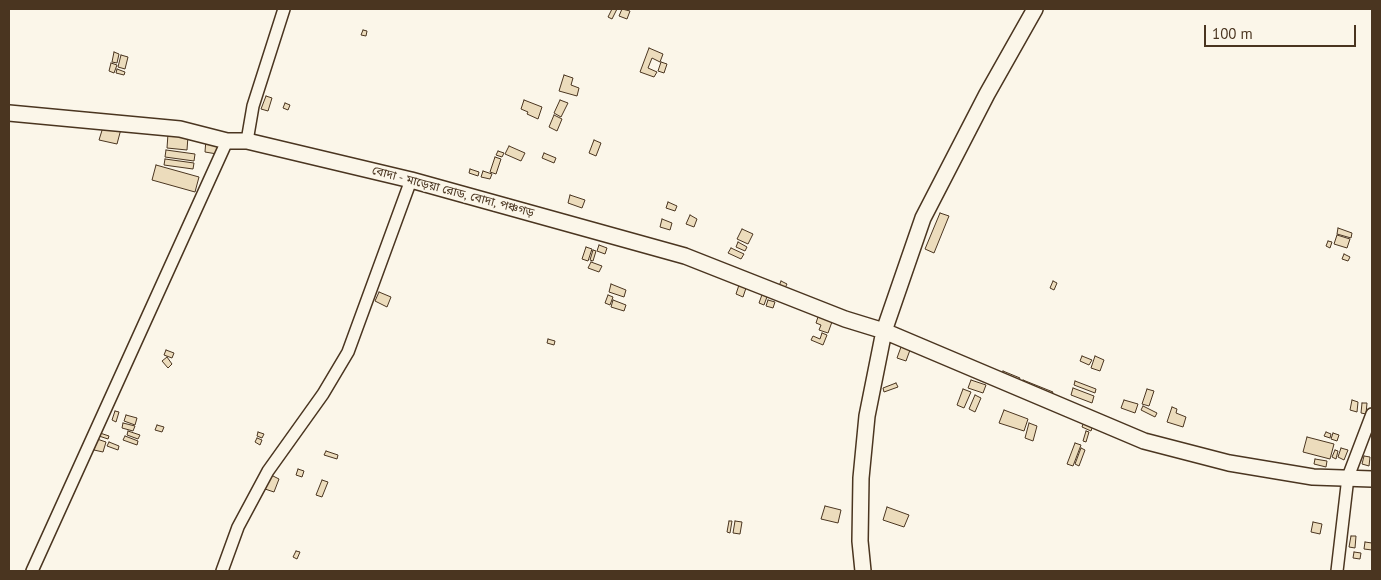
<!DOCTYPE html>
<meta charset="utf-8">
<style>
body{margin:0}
#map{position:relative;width:1381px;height:580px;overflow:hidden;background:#fbf6e9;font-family:"PT Sans",sans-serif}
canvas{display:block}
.frame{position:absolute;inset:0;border:10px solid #4a3520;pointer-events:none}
.scale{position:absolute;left:1204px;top:25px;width:152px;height:22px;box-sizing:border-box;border:2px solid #4a3520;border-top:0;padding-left:6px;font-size:15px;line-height:18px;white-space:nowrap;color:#4a3520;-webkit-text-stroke:4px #fbf6e9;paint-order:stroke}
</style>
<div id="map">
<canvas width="1381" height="580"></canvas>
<div class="frame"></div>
<div class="scale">100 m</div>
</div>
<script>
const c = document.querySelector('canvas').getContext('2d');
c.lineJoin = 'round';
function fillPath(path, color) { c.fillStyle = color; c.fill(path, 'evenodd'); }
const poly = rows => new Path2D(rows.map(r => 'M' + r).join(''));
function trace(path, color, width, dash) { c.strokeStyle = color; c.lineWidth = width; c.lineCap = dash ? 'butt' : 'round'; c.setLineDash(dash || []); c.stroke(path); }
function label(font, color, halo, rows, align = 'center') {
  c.font = font + ' "PT Sans","Noto Sans Bengali",sans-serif'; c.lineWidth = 4; c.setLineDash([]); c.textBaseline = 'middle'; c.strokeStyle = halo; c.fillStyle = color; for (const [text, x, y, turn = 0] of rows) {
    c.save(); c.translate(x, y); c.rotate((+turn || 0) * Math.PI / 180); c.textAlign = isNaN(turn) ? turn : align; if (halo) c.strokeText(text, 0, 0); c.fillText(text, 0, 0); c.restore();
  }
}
const building = poly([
 [612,9,617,9,612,19,608,17,612,9],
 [622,9,630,11,627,19,619,16,622,9],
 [363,30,367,31,366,36,361,35,363,30],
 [649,48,663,54,660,62,652,58,648,68,657,72,654,77,640,72,649,48],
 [114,52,119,54,117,63,112,62,114,52],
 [121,55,128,57,125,69,118,67,121,55],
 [661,62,667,64,664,73,658,71,661,62],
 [111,63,117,65,114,73,109,71,111,63],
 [117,69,125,72,124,75,116,73,117,69],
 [564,75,573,78,571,85,579,88,577,96,559,91,564,75],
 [266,96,272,98,268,111,261,109,266,96],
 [524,100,542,107,538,119,527,114,528,112,521,109,524,100],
 [560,100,568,103,561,117,554,113,560,100],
 [285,103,290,105,288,110,283,108,285,103],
 [554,115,562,119,557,131,549,127,554,115],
 [104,124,121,129,117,144,99,140,104,124],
 [168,134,188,136,187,150,167,148,168,134],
 [206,139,218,141,217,154,205,152,206,139],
 [594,140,601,143,596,156,589,153,594,140],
 [509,146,525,153,521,161,505,154,509,146],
 [166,150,195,154,194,161,165,157,166,150],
 [498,151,504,153,502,157,496,155,498,151],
 [544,153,556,158,554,163,542,158,544,153],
 [495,157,501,159,496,174,490,172,495,157],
 [165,159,194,163,193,169,164,165,165,159],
 [156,165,199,177,195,192,152,180,156,165],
 [470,169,479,172,478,176,469,173,470,169],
 [483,171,492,174,490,179,481,177,483,171],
 [570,195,585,200,582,208,568,203,570,195],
 [668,202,677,206,675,211,666,208,668,202],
 [940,213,949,216,934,253,925,249,940,213],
 [690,215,697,219,694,227,686,224,690,215],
 [662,219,672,223,670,230,660,227,662,219],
 [1338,228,1352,233,1351,238,1337,234,1338,228],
 [742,229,753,234,748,244,737,239,742,229],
 [1337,235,1350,239,1347,248,1334,244,1337,235],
 [1328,241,1332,242,1330,248,1326,246,1328,241],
 [738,242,747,247,745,251,736,247,738,242],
 [599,245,607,248,605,254,597,251,599,245],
 [586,247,592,249,588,261,582,259,586,247],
 [731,248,744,254,741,259,728,253,731,248],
 [593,250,596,251,593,261,590,260,593,250],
 [1344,254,1350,257,1348,261,1342,259,1344,254],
 [591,262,602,266,599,272,588,268,591,262],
 [781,281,787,284,785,288,779,286,781,281],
 [1053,281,1057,283,1054,290,1050,288,1053,281],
 [740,282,747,285,743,297,736,294,740,282],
 [611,284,626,290,624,297,609,292,611,284],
 [379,292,391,297,387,307,375,301,379,292],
 [763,292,768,294,764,305,759,303,763,292],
 [608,295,613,297,610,305,605,303,608,295],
 [613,300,626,305,624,311,611,307,613,300],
 [768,300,775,302,773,308,766,306,768,300],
 [819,314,833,319,828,333,819,330,821,325,816,323,819,314],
 [822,333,827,335,823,345,811,340,813,336,820,339,822,333],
 [548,339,555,341,554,345,547,343,548,339],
 [901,347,910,350,906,361,897,358,901,347],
 [166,350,174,353,172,358,164,355,166,350],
 [1082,356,1092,360,1089,365,1080,361,1082,356],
 [1095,356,1104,360,1100,371,1091,368,1095,356],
 [167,357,172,364,168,368,162,361,167,357],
 [1003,371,1020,378,1017,386,1000,379,1003,371],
 [971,380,986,385,983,393,968,388,971,380],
 [1023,380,1053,392,1050,399,1020,387,1023,380],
 [1075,381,1096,389,1095,393,1074,385,1075,381],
 [896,383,898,387,884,392,883,388,896,383],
 [1073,388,1094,396,1092,403,1071,395,1073,388],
 [963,389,971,392,964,408,957,405,963,389],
 [1147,389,1154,391,1149,406,1142,404,1147,389],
 [975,395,981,398,975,412,969,409,975,395],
 [1124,400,1138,404,1135,413,1121,408,1124,400],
 [1352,400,1358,402,1357,412,1350,410,1352,400],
 [1362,403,1367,403,1366,414,1361,413,1362,403],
 [1143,406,1157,413,1155,417,1141,410,1143,406],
 [1172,407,1177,409,1176,413,1186,417,1183,427,1167,422,1172,407],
 [1004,410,1028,419,1024,431,999,423,1004,410],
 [115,411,119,412,116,422,112,420,115,411],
 [126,415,137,418,135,425,124,421,126,415],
 [1085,419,1094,422,1091,431,1082,427,1085,419],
 [123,423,135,426,133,431,122,428,123,423],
 [1029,423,1037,426,1033,441,1025,438,1029,423],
 [157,425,164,427,162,432,155,430,157,425],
 [128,431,140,435,138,439,127,435,128,431],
 [1086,431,1089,432,1086,442,1083,441,1086,431],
 [258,432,264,434,262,438,257,436,258,432],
 [1326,432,1331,434,1330,438,1324,436,1326,432],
 [100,433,109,436,108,439,99,436,100,433],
 [1333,433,1339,435,1337,441,1331,439,1333,433],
 [125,436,138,441,137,445,123,440,125,436],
 [1307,437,1334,444,1330,459,1303,452,1307,437],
 [257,438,262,440,260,445,255,442,257,438],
 [97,439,106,442,103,452,94,450,97,439],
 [109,442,119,446,118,450,107,446,109,442],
 [1075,443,1081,445,1073,466,1067,464,1075,443],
 [1081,448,1085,450,1079,466,1075,464,1081,448],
 [1341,448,1348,450,1344,460,1338,457,1341,448],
 [1335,450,1338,451,1336,459,1332,457,1335,450],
 [326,451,338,455,337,459,324,455,326,451],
 [1364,456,1370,457,1369,466,1362,464,1364,456],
 [1315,459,1327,461,1326,467,1314,464,1315,459],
 [298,469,304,471,302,477,296,475,298,469],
 [271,475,279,479,274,492,265,489,271,475],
 [322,480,328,482,322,497,316,495,322,480],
 [825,506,841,510,838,523,821,519,825,506],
 [887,507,909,515,904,527,883,520,887,507],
 [729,521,732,521,730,533,727,532,729,521],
 [735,521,742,522,740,534,733,533,735,521],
 [1313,522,1322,524,1320,534,1311,532,1313,522],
 [1351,536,1356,536,1355,548,1349,547,1351,536],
 [1365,542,1372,543,1372,550,1364,549,1365,542],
 [296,551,300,552,297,559,293,557,296,551],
 [1354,552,1361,553,1360,559,1353,558,1354,552]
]);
const minor = poly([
 [247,141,253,106,284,9],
 [32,571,227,141],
 [222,571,238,527,268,471,323,394,348,352,411,180],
 [1337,571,1348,477,1372,414]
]);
const major = poly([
 [9,113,180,129,227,141,247,141,411,180,685,256,845,319,884,331,1144,441,1229,463,1313,477,1372,479],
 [863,571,860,541,861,478,867,416,884,331,923,218,987,94,1035,9]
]);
const streetNames = [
 ["বোদা - মাড়েয়া রোড, বোদা, পঞ্চগড়",453,192,15]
];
fillPath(building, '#ecdcbc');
trace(building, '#4a3520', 1);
trace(minor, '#4a3520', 14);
trace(major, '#4a3520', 18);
trace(minor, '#fbf6e9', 11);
trace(major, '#fbf6e9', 15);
label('12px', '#4a3520', '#fbf6e9', streetNames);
</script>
